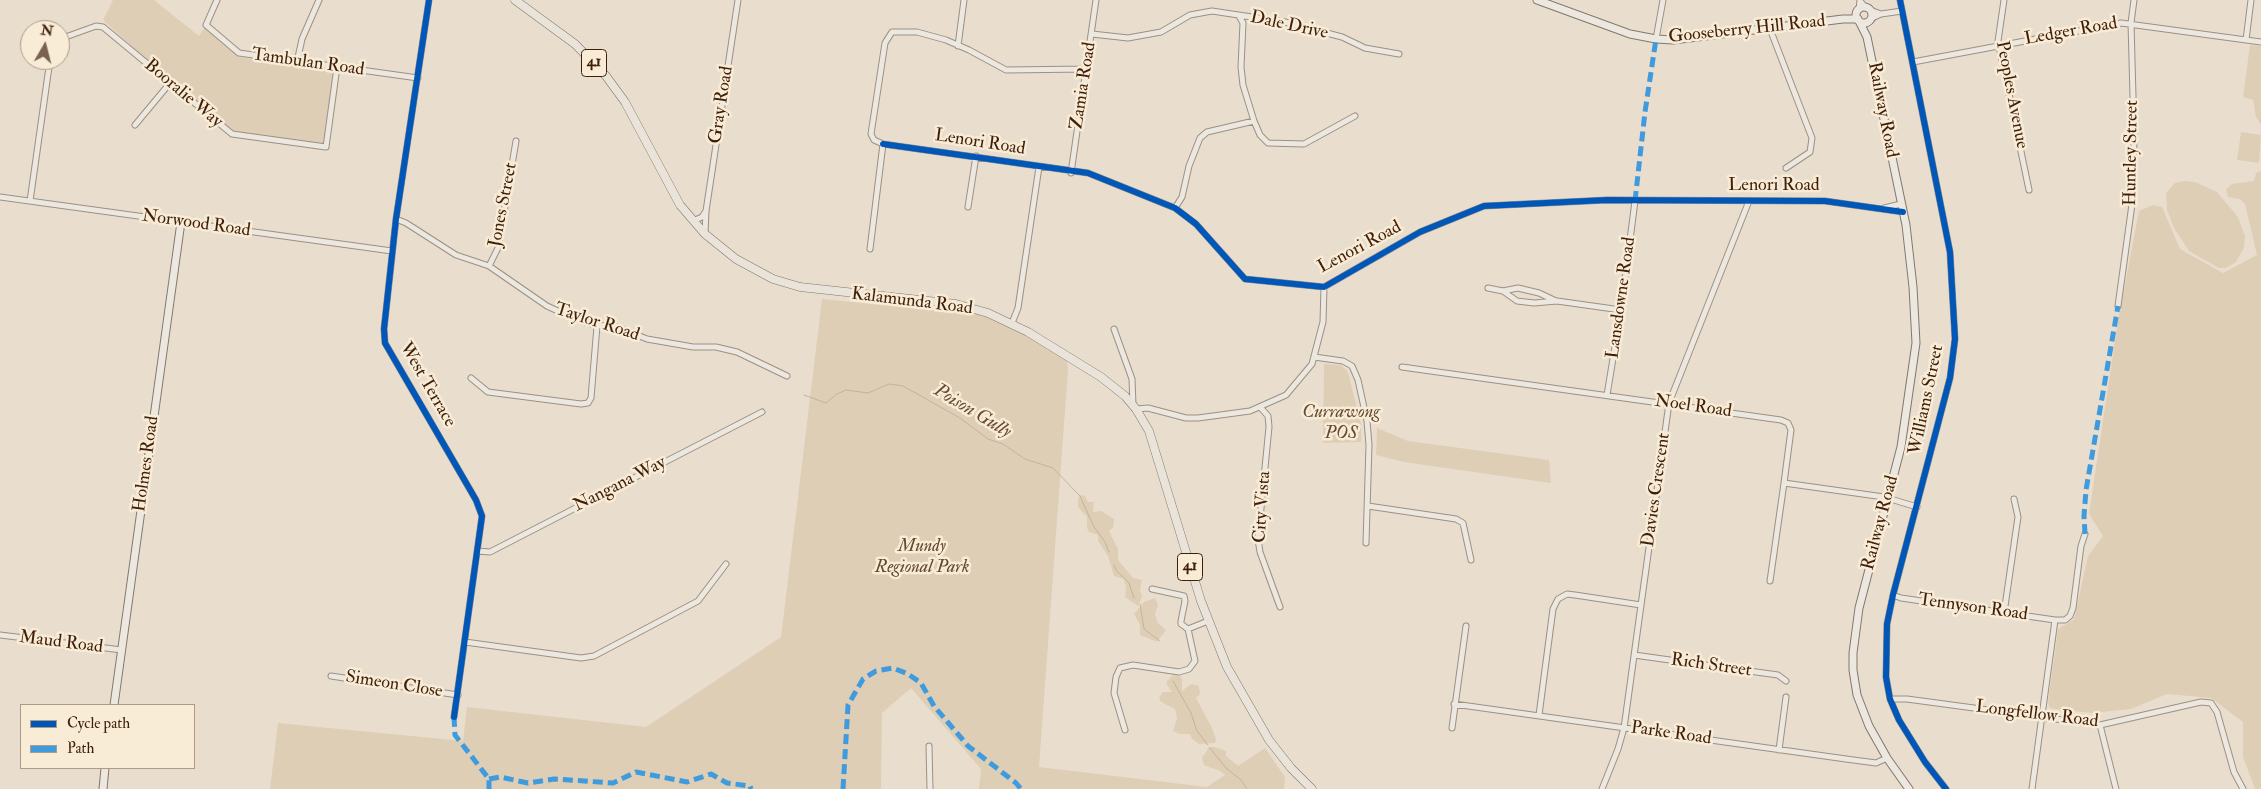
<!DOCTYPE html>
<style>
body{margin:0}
#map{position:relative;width:2261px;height:789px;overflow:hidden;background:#e9decd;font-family:"IM FELL Double Pica",serif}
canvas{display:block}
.legend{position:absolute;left:20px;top:704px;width:175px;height:65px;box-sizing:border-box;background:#f8ecd7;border:1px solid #ae9a85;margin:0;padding:6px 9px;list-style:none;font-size:15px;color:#401f0a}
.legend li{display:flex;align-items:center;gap:10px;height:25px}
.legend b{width:25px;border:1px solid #ae9a85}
.north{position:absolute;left:20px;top:20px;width:50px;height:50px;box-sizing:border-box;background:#f8ecd7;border:1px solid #ae9a85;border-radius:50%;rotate:8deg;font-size:14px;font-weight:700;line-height:20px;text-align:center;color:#401f0a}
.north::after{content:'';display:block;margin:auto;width:18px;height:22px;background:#7b624e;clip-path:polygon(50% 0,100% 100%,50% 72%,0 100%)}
</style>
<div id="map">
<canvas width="2261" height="789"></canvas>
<ul class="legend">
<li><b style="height:6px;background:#0057b8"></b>Cycle path</li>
<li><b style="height:6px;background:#3f9bde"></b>Path</li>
</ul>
<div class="north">N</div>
</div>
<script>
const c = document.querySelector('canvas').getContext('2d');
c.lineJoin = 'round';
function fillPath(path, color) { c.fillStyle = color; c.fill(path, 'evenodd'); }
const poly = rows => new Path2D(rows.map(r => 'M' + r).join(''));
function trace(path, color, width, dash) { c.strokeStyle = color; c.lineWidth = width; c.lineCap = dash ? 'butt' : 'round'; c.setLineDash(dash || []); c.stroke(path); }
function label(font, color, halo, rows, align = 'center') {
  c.font = font + ' "IM FELL Double Pica",serif'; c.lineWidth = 5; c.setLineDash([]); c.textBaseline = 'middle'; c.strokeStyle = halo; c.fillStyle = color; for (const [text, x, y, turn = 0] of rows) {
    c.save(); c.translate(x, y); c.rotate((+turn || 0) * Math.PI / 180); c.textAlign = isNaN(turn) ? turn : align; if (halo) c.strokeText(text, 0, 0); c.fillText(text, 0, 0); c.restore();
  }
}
const green = poly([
 [113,0,154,0,199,36,206,25,239,53,239,57,329,70,333,75,324,144,233,132,212,119,103,20],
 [2250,45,2261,46,2261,125,2256,117,2253,100,2243,97],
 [2241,132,2261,135,2259,163,2237,160],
 [2261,171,2261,789,2255,789,2243,757,2243,722,2211,698,2167,694,2131,709,2092,713,2054,709,2050,708,2048,703,2058,629,2073,620,2075,615,2088,556,2103,536,2089,514,2118,321,2139,211,2153,205,2162,207,2180,249,2223,273,2257,255,2245,204,2240,199,2228,197,2226,189,2232,184,2254,181,2256,173],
 [2185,181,2195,182,2217,192,2238,217,2245,236,2244,248,2236,262,2226,268,2219,268,2189,251,2174,228,2167,210,2166,193,2175,183],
 [822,299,971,314,973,308,1066,356,1068,370,1039,767,1207,787,1225,775,1220,771,1204,765,1202,758,1209,747,1215,747,1226,751,1226,756,1238,766,1265,748,1285,777,1284,789,979,789,981,769,911,688,882,713,881,789,270,789,278,723,463,741,467,707,646,727,781,637],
 [1324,364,1341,365,1348,372,1361,424,1361,442,1323,443],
 [1377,428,1408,441,1549,460,1551,483,1404,462,1376,455],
 [1081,495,1085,496,1088,502,1094,502,1093,512,1101,511,1114,519,1113,528,1109,531,1118,549,1118,560,1133,578,1142,580,1140,590,1142,597,1138,606,1125,597,1126,588,1124,579,1114,576,1108,556,1098,541,1098,535,1089,532,1087,528,1087,517,1078,507,1078,498],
 [1155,598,1158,605,1155,614,1158,623,1166,630,1157,642,1140,635,1140,625,1134,614,1144,602],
 [1173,675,1180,676,1182,679,1182,691,1191,684,1199,686,1200,694,1196,698,1212,728,1216,739,1215,743,1199,744,1192,739,1190,734,1180,734,1173,731,1177,718,1175,709,1161,702,1159,698,1163,692,1172,692,1167,685,1167,681]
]);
const stream = poly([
 [804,395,826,403,837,394,846,390,868,393,889,384,903,386,960,418,988,439,1003,444,1025,459,1053,468,1080,496,1094,527,1105,542,1109,552],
 [1114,565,1116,570,1129,583,1134,598],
 [1140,604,1144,629,1160,641],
 [1173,681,1191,713,1197,731,1208,745],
 [1210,748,1226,768,1241,780,1247,789]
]);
const street = poly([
 [217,0,206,25,239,53,418,78],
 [429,0,396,219,384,329,385,343,476,500,482,516,454,717],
 [1900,0,1950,252,1955,339,1950,378,1893,595,1887,624,1886,677,1890,699,1899,720,1925,762,1946,789],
 [2004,0,1998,41,2029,190],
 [1860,1,1866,8],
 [1859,10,1860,0],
 [1870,10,1881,14],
 [1239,16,1243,23,1241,67,1243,85,1254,121,1260,135,1268,143,1304,144,1355,116],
 [1870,19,1881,14,1902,11],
 [1770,29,1812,138,1810,152,1786,168],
 [1092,34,1128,38,1161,32,1190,15,1212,11,1285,22,1342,37,1365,48,1399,54],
 [60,39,96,26,103,27,232,134,326,147,337,67],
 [1656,39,1663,0],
 [2246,40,2251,0],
 [958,46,964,0],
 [297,62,302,39,319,0],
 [1913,62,2121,23,2261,42],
 [135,125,170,83],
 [883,144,1088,173,1175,208,1196,224,1245,279,1324,287,1420,232,1484,206,1607,200,1825,201,1903,212],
 [1071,173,1096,0],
 [0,197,392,251],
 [30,201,50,60],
 [968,207,976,156],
 [1175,208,1182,197,1189,166,1200,138,1207,132,1254,121],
 [1884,208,1901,204],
 [396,219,406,223,456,255,489,266,547,306,571,317,597,326,610,325,617,327,647,339,693,347,716,347,737,352,787,376],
 [693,221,702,217,706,211],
 [705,234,706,211,738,0],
 [870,249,883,144,874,140,871,134,885,43,892,32,917,32,946,40,969,50,1006,70,1086,69],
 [489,266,498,248,516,141],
 [1488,288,1503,291,1518,288,1539,293,1556,301],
 [1503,291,1517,301,1534,303,1557,301,1621,310],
 [2118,306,2133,197,2134,133,2131,23,2134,0],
 [1012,323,1018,308,1039,167],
 [1114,329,1132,379,1133,405],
 [1314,357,1343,361,1352,366,1358,380,1367,421,1369,445,1366,543],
 [1402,367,1781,420,1788,423,1791,430,1784,483,1884,497,1917,507],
 [471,378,488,392,581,404,588,403,591,398,597,326],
 [1607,395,1621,310,1635,201],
 [1260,407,1268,416,1269,427,1258,539,1260,552,1280,607],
 [1136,409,1148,408,1186,418,1198,418,1250,411,1286,395,1312,364,1323,322,1324,287],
 [1368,506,1456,519,1463,523,1471,560],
 [477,551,490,552,762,412],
 [1770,581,1784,483],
 [1893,595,1901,598,2055,620,2065,620,2070,616,2073,608,2081,546,2085,534],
 [2004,613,2018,517,2014,499],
 [1188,629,1208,621],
 [0,635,122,650],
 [465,642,581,658,594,656,698,601,726,564],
 [1634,655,1778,675,1786,681],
 [331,676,458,695],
 [1890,699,1907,699,2100,725,2201,702,2211,703,2217,712,2234,772,2243,789],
 [1454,704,1846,759,1876,763,1887,758],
 [1539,715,1553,609,1558,599,1567,594,1575,595,1641,605],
 [2100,725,2116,789],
 [1452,728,1466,626],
 [1125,730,1114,693,1116,677,1120,668,1133,665,1179,672,1189,669,1195,661,1188,629,1181,624,1181,621,1185,601,1184,596,1152,589],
 [929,746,930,789],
 [1779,750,1786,697],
 [1602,789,1618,749,1624,728,1669,403,1749,201],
 [2032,789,2055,620]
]);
const secondary = poly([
 [1537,0,1630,34,1656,39,1673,40,1843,19,1858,19],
 '1856 15a8 8 0 1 1 16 0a8 8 0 1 1-16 0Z',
 [1859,21,1867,37,1906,225,1913,287,1916,343,1901,447,1859,608,1853,653,1853,670,1857,695,1869,726,1887,758,1909,789],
 [114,705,181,222],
 [103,789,105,768]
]);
const primary = poly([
 [515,0,575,44,606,76,625,102,680,205,705,234,736,259,773,279,800,287,956,304,988,313,1028,332,1101,377,1125,396,1136,409,1149,431,1201,601,1227,667,1269,740,1291,768,1312,789]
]);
const quiet = poly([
 [1635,201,1645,112,1656,39],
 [2085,534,2084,516,2086,490,2118,306],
 [454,717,455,735,489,779,489,789],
 [489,779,500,777,528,783,554,779,613,783,636,772,687,782,711,774,727,783,750,786,751,789],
 [843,789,848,705,863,679,876,671,893,668,908,674,921,683,934,706,968,746,1016,783,1021,789]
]);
const cycleway = poly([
 [429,0,396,219,384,329,385,343,476,500,482,516,454,717],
 [1900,0,1950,252,1955,339,1950,378,1893,595,1887,624,1886,677,1890,699,1899,720,1925,762,1946,789],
 [883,144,1088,173,1175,208,1196,224,1245,279,1324,287,1420,232,1484,206,1607,200,1825,201,1903,212]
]);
const shields = [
 [594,63,25],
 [1190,567,25]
];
const shieldNames = [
 ["41",594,63],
 ["41",1190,567]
];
const streetNames = [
 ["Dale Drive",1289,26,12],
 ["Gooseberry Hill Road",1747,30,-6],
 ["Ledger Road",2071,32,-10],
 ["Tambulan Road",308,63,8],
 ["Zamia Road",1084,86,-81],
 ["Booralie Way",183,94,40],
 ["Peoples Avenue",2011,95,79],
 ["Gray Road",722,105,-81],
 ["Railway Road",1882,110,79],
 ["Lenori Road",980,143,9],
 ["Huntley Street",2132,153,-89],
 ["Lenori Road",1774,186],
 ["Jones Street",504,205,-79],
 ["Norwood Road",196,224,8],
 ["Lenori Road",1360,248,-28],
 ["Lansdowne Road",1622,298,-82],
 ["Kalamunda Road",912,302,7],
 ["Taylor Road",597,323,18],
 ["West Terrace",427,385,60],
 ["Williams Street",1927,400,-78],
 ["Noel Road",1693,407,8],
 ["Holmes Road",147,464,-82],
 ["Nangana Way",620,485,-27],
 ["Davies Crescent",1657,490,-82],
 ["City Vista",1263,507,-86],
 ["Railway Road",1881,523,-75],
 ["Tennyson Road",1973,608,8],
 ["Maud Road",61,643,7],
 ["Rich Street",1711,666,8],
 ["Simeon Close",394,685,9],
 ["Longfellow Road",2037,715,7],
 ["Parke Road",1671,734,8]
];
const parkNames = [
 ["Currawong",1341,413],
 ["POS",1341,434],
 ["Mundy",922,547],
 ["Regional Park",922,568]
];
const waterNames = [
 ["Poison Gully",972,412,31]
];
fillPath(green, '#deceb6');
trace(stream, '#c6b399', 1);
trace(street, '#9b9184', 7);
trace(secondary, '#82776c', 9);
trace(primary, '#82776c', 9);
trace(street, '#ece7df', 5);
trace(secondary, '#ece7df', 7);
trace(primary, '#e9e3da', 8);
trace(quiet, '#3f9bde', 5, [10, 5]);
trace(cycleway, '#0057b8', 6);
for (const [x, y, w] of shields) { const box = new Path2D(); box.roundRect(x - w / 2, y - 13.5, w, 27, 4); c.fillStyle = '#f8ecd7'; c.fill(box); trace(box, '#401f0a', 1); }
label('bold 16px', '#401f0a', null, shieldNames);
label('18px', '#401f0a', '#f8ecd7', streetNames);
label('italic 18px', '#654830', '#f8ecd7', parkNames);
label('italic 19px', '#6a4c34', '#f8ecd7', waterNames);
</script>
